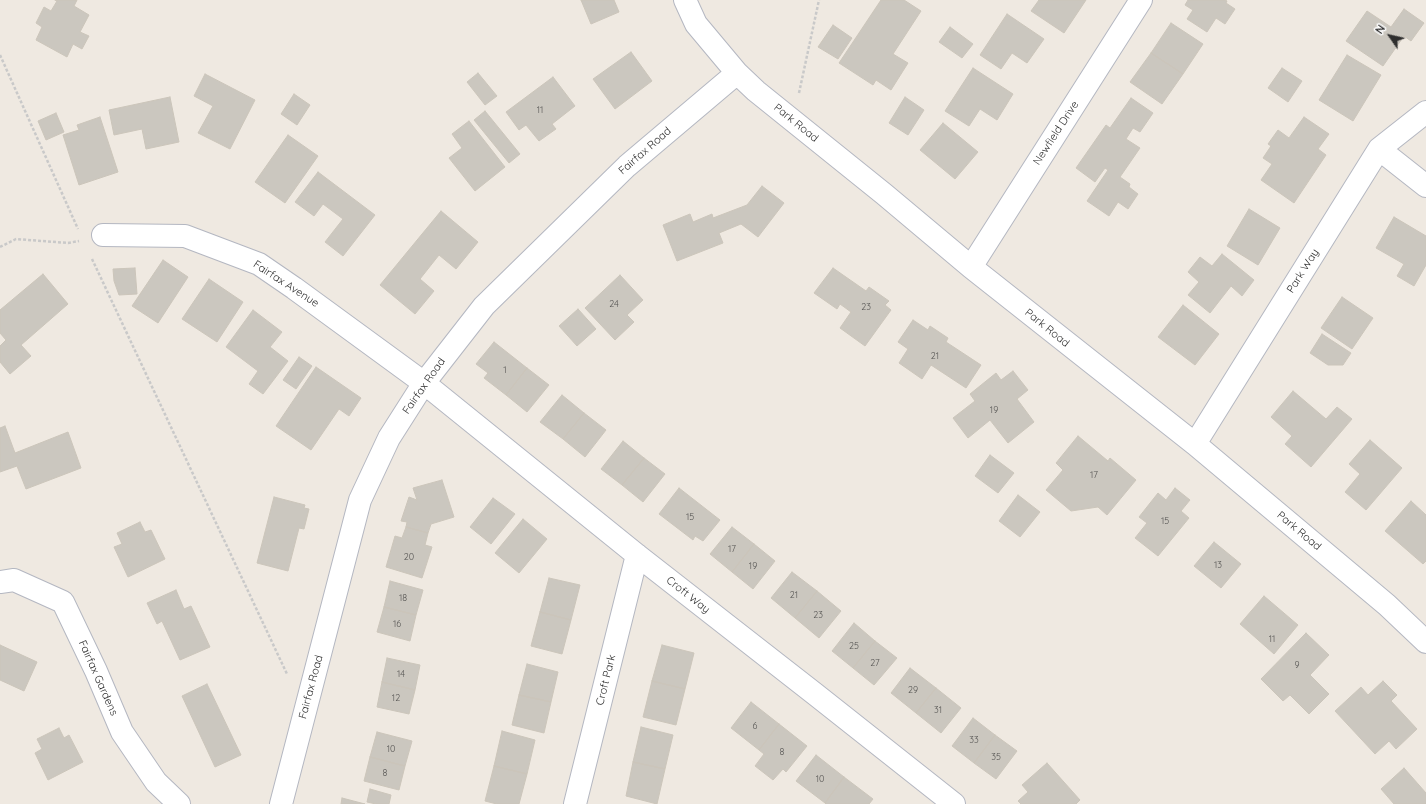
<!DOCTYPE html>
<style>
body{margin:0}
#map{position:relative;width:1426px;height:804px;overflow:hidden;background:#efe9e1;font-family:Quicksand,sans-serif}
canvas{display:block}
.north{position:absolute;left:1370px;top:16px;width:40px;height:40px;-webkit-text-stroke:3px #fff;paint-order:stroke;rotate:304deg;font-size:11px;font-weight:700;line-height:16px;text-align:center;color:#2e2e2e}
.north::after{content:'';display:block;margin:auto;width:14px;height:18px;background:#2e2e2e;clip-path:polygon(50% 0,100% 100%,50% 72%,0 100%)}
</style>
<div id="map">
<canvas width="1426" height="804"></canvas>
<div class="north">N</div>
</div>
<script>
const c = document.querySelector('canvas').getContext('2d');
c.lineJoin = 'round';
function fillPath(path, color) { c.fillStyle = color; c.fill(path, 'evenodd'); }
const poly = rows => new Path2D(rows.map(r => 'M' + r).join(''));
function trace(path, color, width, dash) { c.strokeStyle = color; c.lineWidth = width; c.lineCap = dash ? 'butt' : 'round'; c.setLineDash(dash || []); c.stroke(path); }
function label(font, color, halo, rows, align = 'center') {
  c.font = font + ' Quicksand,sans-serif'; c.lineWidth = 4; c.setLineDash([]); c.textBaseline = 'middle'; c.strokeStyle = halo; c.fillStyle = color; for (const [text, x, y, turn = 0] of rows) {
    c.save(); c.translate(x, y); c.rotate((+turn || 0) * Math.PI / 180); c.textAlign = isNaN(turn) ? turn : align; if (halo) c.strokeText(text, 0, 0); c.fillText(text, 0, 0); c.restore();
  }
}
const building = poly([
 [55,0,77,0,74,6,89,15,80,32,89,36,82,49,73,44,67,57,36,40,42,27,36,23,44,7,51,11,57,1,55,0],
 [581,0,614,0,619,12,591,24,581,0],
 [881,0,904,0,921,11,893,54,908,63,891,90,876,80,873,85,839,63,881,0],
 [1039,0,1086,0,1064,33,1031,11,1039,0],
 [1188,0,1225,0,1227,1,1226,3,1235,9,1225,24,1216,18,1207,32,1187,19,1193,10,1185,5,1188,0],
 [1404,9,1424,23,1411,41,1404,36,1383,66,1346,41,1367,11,1391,27,1404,9],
 [1007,14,1044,39,1027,63,1012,53,1001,69,980,55,1007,14],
 [1171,23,1203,44,1183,74,1151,53,1171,23],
 [833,25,852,38,838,59,818,47,833,25],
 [950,27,973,44,962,58,939,42,950,27],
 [631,52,652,81,615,109,593,79,631,52],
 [1151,53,1183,74,1162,104,1130,82,1151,53],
 [1347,55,1381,75,1353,121,1319,100,1347,55],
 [973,68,1013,94,997,120,980,109,969,126,945,111,973,68],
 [1282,68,1302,81,1288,102,1268,88,1282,68],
 [478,73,497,96,485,105,467,82,478,73],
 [205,74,255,100,230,149,198,133,213,106,194,96,205,74],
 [553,77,575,106,552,124,556,129,539,141,526,125,519,130,506,112,553,77],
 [294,94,310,105,297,125,281,114,294,94],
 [170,97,179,142,146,149,142,129,114,135,109,110,170,97],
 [905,97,924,110,908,135,889,123,905,97],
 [1131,98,1153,113,1140,132,1133,128,1126,139,1140,148,1120,177,1130,184,1129,187,1138,194,1128,209,1118,202,1109,216,1087,201,1108,170,1105,168,1095,182,1076,168,1106,125,1110,128,1131,98],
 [485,111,520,154,509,163,474,120,485,111],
 [56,113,64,132,46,140,38,121,56,113],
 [100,117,118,172,79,185,63,135,79,130,77,125,100,117],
 [1304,117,1329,134,1318,149,1326,155,1294,203,1261,180,1272,164,1263,158,1271,146,1268,144,1278,130,1289,138,1304,117],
 [469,121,505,167,475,191,449,158,462,148,452,134,469,121],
 [943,123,978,152,955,179,920,150,943,123],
 [288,135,318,156,285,203,255,182,288,135],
 [318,172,375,215,343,256,325,242,343,219,323,204,314,216,295,202,318,172],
 [762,186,784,203,758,237,741,224,719,233,723,243,677,261,663,225,690,214,693,222,712,214,713,218,747,205,762,186],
 [1249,209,1280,228,1258,265,1227,246,1249,209],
 [441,211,478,242,456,269,439,255,420,279,434,291,415,314,380,285,441,211],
 [1394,217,1426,236,1426,265,1414,286,1397,276,1404,264,1376,248,1394,217],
 [1222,254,1254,280,1242,296,1231,286,1210,313,1188,295,1199,282,1188,272,1200,257,1212,266,1222,254],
 [163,260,188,277,158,323,132,306,163,260],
 [135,268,137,294,119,295,114,281,113,269,135,268],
 [833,268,866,291,869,287,889,301,885,305,891,310,865,346,840,328,851,312,840,304,837,309,814,293,833,268],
 [43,274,68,304,21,345,31,356,10,374,0,362,0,346,6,340,0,333,0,310,43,274],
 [620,275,643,300,627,315,634,322,615,340,585,308,620,275],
 [209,279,243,302,217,342,182,319,209,279],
 [1342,297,1373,318,1352,349,1321,328,1342,297],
 [1183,305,1219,334,1195,365,1158,337,1183,305],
 [578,309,596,329,577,346,559,326,578,309],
 [253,310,282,332,270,347,288,361,263,394,249,384,258,371,226,347,253,310],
 [913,320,928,330,930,326,948,338,946,342,981,365,966,388,931,365,922,379,899,363,908,349,898,342,913,320],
 [1322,334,1351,353,1343,365,1328,365,1310,353,1322,334],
 [494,342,527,368,506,395,484,378,488,373,476,364,494,342],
 [299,357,312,366,296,389,283,380,299,357],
 [316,367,361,398,349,416,339,409,311,450,276,426,316,367],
 [527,368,549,385,527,412,506,395,527,368],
 [1013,371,1028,390,1017,399,1034,422,1008,443,990,420,968,438,953,418,975,401,970,394,996,373,1001,380,1013,371],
 [1293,391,1326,419,1337,407,1352,419,1311,467,1285,444,1292,436,1271,417,1293,391],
 [562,395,584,413,563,439,540,422,562,395],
 [584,413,606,430,585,457,563,439,584,413],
 [5,426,15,453,68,432,81,468,26,489,17,466,0,472,0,428,5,426],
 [1078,436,1108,461,1110,458,1136,480,1107,515,1098,507,1071,511,1046,490,1063,470,1056,463,1078,436],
 [1370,440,1402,468,1366,510,1345,492,1360,474,1349,464,1370,440],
 [623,441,644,458,622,485,601,469,623,441],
 [990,455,1014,473,998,493,975,476,990,455],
 [644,458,665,474,643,502,622,485,644,458],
 [442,480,454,517,431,524,428,533,406,527,407,522,401,521,409,497,417,500,413,488,442,480],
 [679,488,720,520,703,541,695,536,693,540,659,514,679,488],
 [1175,488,1190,500,1181,511,1189,518,1158,556,1135,538,1147,523,1139,517,1158,493,1166,500,1175,488],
 [1018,495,1040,512,1020,537,999,521,1018,495],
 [274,497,305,505,304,508,309,509,304,529,299,528,288,571,257,563,274,497],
 [493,498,515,514,491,544,470,527,493,498],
 [1411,501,1426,515,1426,561,1423,564,1385,531,1411,501],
 [523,519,547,539,519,573,495,553,523,519],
 [140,522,145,532,151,530,165,559,128,577,114,547,122,544,117,533,140,522],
 [406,527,428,533,425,545,432,547,422,578,386,567,395,536,402,538,406,527],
 [732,527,754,544,732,572,710,554,732,527],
 [1214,542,1241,564,1221,588,1194,566,1214,542],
 [754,544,775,561,753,589,732,572,754,544],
 [792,572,817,591,795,618,771,598,792,572],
 [549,578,580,585,571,620,540,612,549,578],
 [390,581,423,590,416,615,384,607,390,581],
 [176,590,184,609,191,606,210,647,180,660,162,621,157,624,147,603,176,590],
 [817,591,841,611,819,638,795,618,817,591],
 [1264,596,1298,625,1274,654,1240,624,1264,596],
 [384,607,416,615,410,641,377,632,384,607],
 [540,612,571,620,562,654,531,646,540,612],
 [854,623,875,641,853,668,832,651,854,623],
 [1306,633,1329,655,1310,675,1329,694,1309,714,1290,695,1283,701,1261,679,1306,633],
 [875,641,897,658,874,685,853,668,875,641],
 [0,645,37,662,24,691,0,680,0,645],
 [662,645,694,653,685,689,652,681,662,645],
 [387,658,420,665,415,690,382,682,387,658],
 [527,664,558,672,551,702,519,695,527,664],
 [910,668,936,688,916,713,891,693,910,668],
 [652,681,685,689,676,725,643,717,652,681],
 [1383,681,1397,695,1391,701,1417,729,1396,749,1389,741,1375,754,1335,711,1361,687,1368,695,1383,681],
 [382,682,415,690,409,714,377,707,382,682],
 [207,684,241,755,215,767,182,696,207,684],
 [936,688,961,708,941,733,916,713,936,688],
 [519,695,551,702,544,733,512,725,519,695],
 [751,702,779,724,759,750,731,728,751,702],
 [973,718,995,735,974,763,952,746,973,718],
 [779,724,807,746,786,772,783,769,773,780,755,766,764,754,759,750,779,724],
 [641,727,673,735,665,769,633,762,641,727],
 [59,728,64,738,69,735,83,762,48,780,35,753,42,749,37,739,59,728],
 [502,731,535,740,527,774,494,766,502,731],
 [377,732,412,741,405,766,370,757,377,732],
 [995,735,1017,751,996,779,974,763,995,735],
 [816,755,844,777,825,803,796,781,816,755],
 [370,757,405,766,399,790,364,781,370,757],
 [633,762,665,769,657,804,626,796,633,762],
 [1047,763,1080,800,1076,804,1021,804,1018,801,1028,792,1022,785,1047,763],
 [494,766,527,774,519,804,497,804,485,801,494,766],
 [1404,768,1426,793,1426,804,1394,804,1381,789,1404,768],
 [844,777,873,799,869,804,826,804,825,803,844,777],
 [370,789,391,795,389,804,376,804,367,802,370,789],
 [342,798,365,804,341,804,342,798]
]);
const path = poly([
 [0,55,78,229],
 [799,93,819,0],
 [0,247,16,239,68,243,79,241],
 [92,259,287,674]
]);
const street = poly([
 [685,0,696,24,737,73,756,91,884,194,971,267,1195,444,1387,605,1426,642],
 [1379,149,1426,186],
 [103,235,185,236,259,264,294,288,424,383,637,555,815,694,954,804],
 [971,267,1141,0],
 [1195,444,1379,149,1426,112],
 [0,582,14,580,63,602,96,671,122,732,156,782,179,804],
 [281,804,360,500,389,438,424,383,484,306,627,166,737,73],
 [575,804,637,555]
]);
const numberNames = [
 ["11",540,110],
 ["24",614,304],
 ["23",866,307],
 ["21",935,356],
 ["1",505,370],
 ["19",994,410],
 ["17",1094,475],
 ["15",690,517],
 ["15",1165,521],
 ["17",732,549],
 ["20",409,557],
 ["13",1218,565],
 ["19",753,566],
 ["21",794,595],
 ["18",403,598],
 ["23",818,615],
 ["16",397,624],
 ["11",1272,639],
 ["25",854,646],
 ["27",875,663],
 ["9",1297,665],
 ["14",401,674],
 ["29",913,690],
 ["12",396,698],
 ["31",938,710],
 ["6",755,726],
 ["33",974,740],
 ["10",391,749],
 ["8",782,752],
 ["35",996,757],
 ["8",385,773],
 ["10",820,779]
];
const streetNames = [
 ["Park Road",796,123,39],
 ["Newfield Drive",1056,133,-57],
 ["Fairfax Road",645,151,-41],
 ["Park Way",1303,271,-58],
 ["Fairfax Avenue",286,284,33],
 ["Park Road",1047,328,39],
 ["Fairfax Road",424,386,-55],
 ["Park Road",1299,531,40],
 ["Croft Way",688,595,38],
 ["Fairfax Gardens",98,678,66],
 ["Croft Park",606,680,-76],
 ["Fairfax Road",311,687,-75]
];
fillPath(building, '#cbc7bf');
trace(building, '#cbc5ba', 1);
trace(street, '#b4b7c1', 24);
trace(path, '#c9c9c9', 2.5, [3, 2]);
trace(street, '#fff', 22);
label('9px', '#555452', null, numberNames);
label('11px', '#2e2e2e', '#fff', streetNames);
</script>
